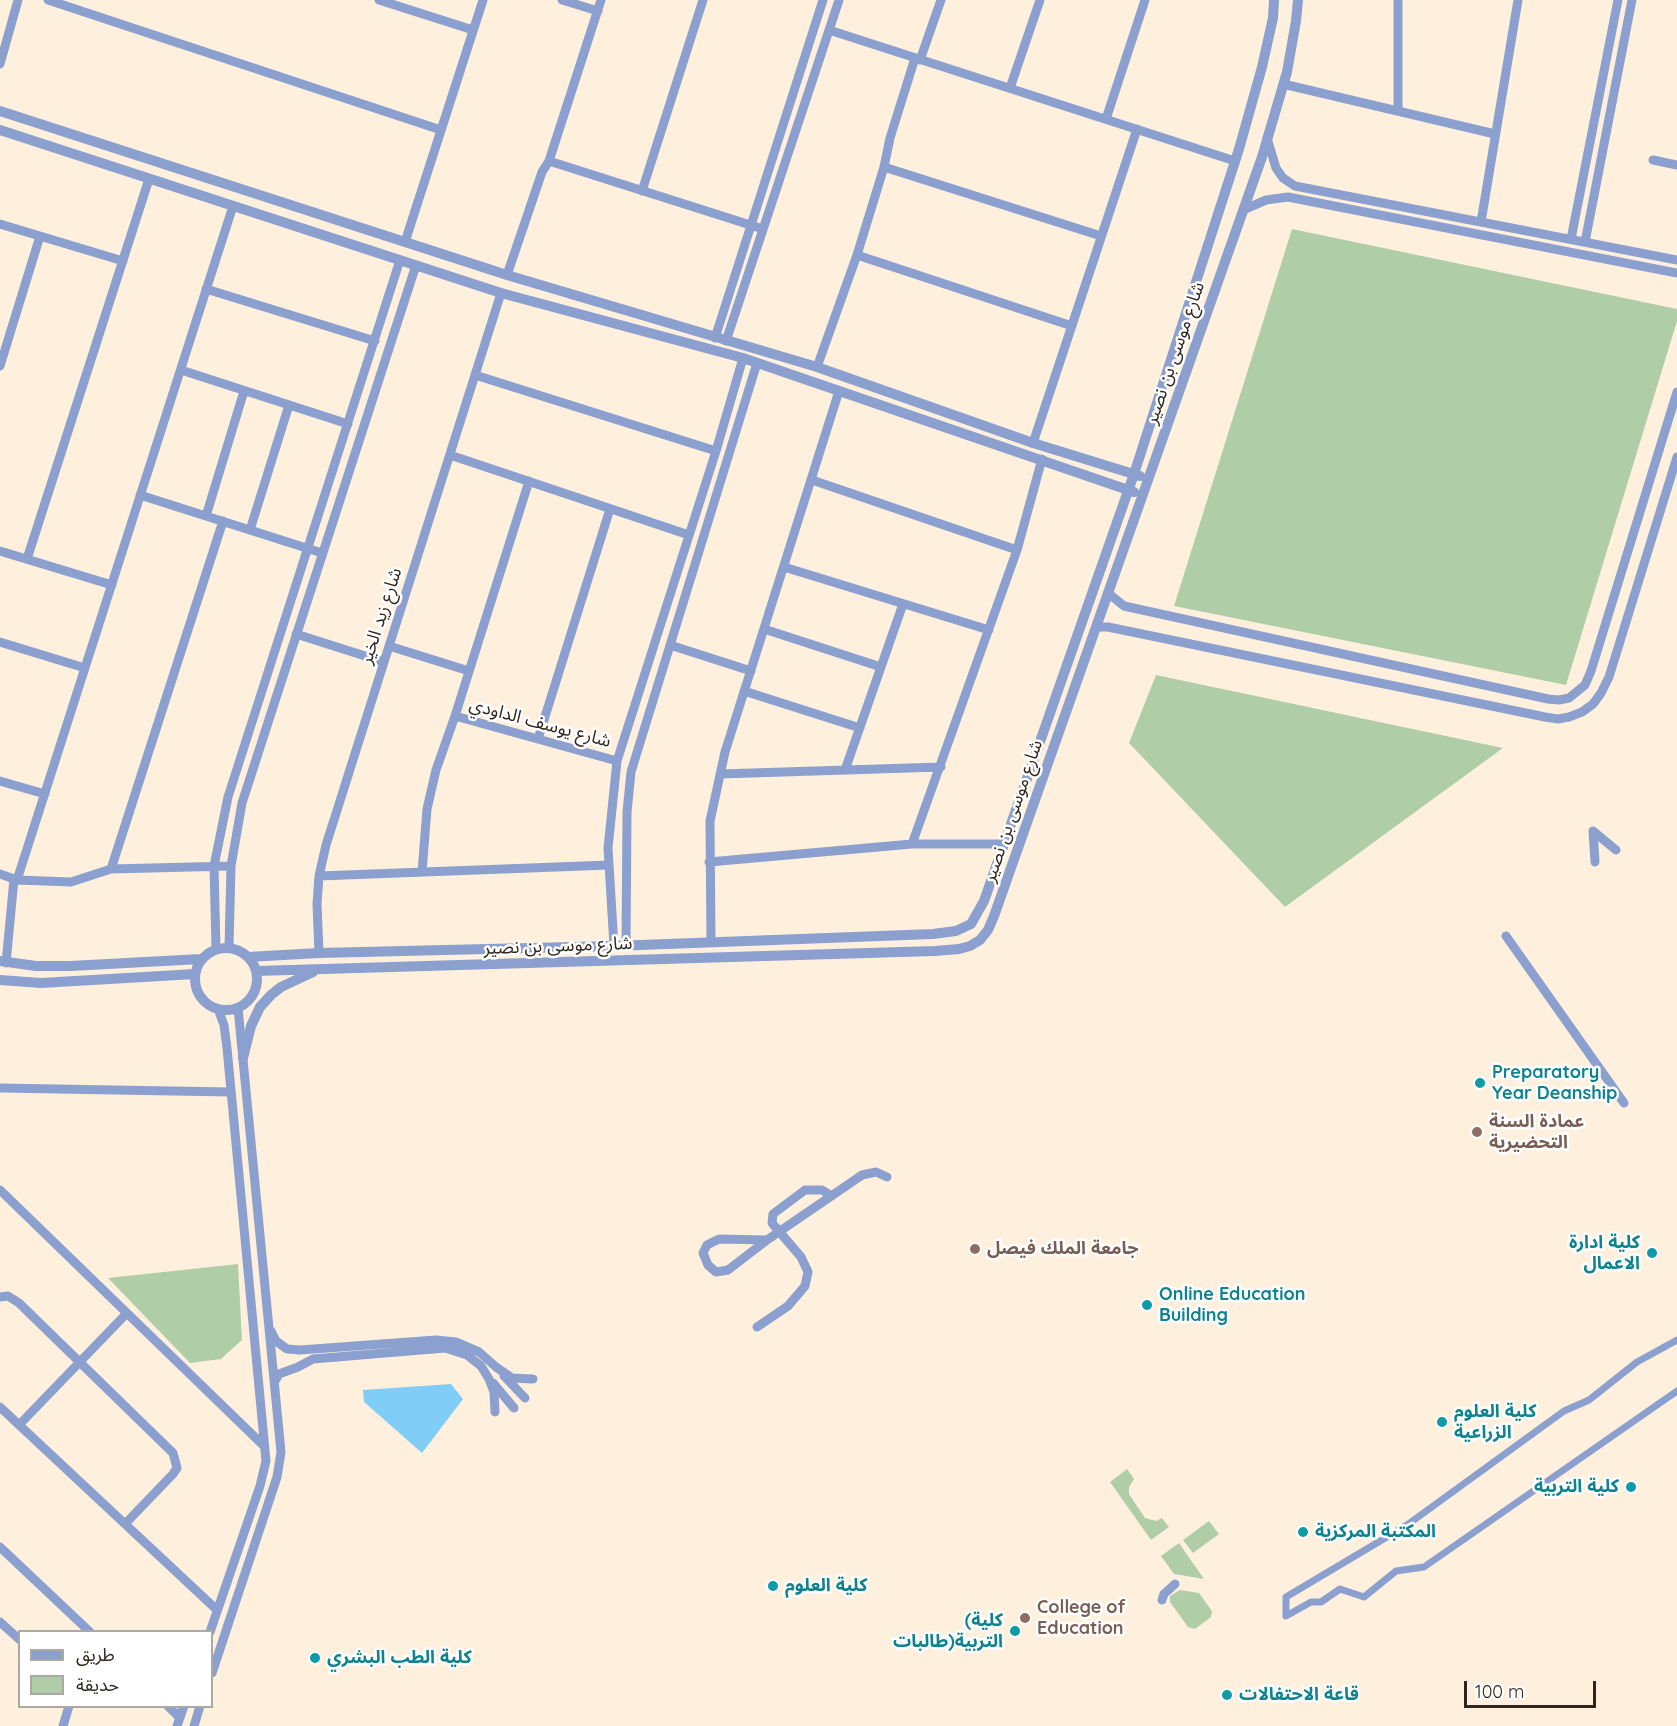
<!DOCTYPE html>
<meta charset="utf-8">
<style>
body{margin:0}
#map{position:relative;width:1677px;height:1726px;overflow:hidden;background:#fff0de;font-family:Quicksand,"Noto Sans Arabic",sans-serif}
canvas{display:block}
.legend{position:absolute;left:18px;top:1630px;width:195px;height:78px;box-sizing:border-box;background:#fff;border:2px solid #aca9a4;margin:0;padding:8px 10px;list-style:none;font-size:18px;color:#30271c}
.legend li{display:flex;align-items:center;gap:12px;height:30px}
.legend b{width:30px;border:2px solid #aca9a4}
.scale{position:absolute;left:1464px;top:1681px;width:132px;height:27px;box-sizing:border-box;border:3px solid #30271c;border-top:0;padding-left:8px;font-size:18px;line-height:21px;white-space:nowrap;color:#30271c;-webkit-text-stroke:4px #fff;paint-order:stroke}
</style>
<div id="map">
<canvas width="1677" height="1726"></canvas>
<ul class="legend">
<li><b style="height:8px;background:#8ba0ce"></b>طريق</li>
<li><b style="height:16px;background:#afcea8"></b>حديقة</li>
</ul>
<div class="scale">100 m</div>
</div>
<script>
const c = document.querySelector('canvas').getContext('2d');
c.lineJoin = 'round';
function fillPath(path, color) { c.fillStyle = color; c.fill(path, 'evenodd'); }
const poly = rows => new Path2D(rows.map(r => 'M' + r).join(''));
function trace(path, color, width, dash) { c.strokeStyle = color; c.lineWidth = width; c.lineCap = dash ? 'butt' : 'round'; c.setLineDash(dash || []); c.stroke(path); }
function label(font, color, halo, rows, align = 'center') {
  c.font = font + ' Quicksand,"Noto Sans Arabic",sans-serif'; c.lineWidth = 5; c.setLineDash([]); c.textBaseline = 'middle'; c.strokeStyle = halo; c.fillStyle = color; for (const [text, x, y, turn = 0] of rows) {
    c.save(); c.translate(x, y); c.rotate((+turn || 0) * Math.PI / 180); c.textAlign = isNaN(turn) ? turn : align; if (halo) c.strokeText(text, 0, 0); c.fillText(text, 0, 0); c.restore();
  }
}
const green = poly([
 [1292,229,1677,309,1677,321,1566,685,1174,606],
 [1156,675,1503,748,1285,907,1129,743],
 [238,1264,242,1340,221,1359,190,1363,108,1278],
 [1127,1469,1134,1479,1129,1487,1129,1494,1145,1518,1156,1521,1162,1518,1169,1527,1151,1540,1110,1482],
 [1209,1521,1219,1534,1193,1553,1183,1540],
 [1179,1543,1204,1579,1174,1574,1161,1556],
 [1180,1590,1199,1593,1212,1611,1211,1617,1195,1629,1188,1627,1170,1602,1170,1596]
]);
const water = poly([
 [451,1384,463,1399,422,1453,364,1402,363,1390]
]);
const pedestrian = poly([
 [1677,1340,1637,1362,1589,1400,1564,1411,1407,1525,1286,1597,1286,1616,1311,1602,1321,1602,1340,1589,1364,1597,1396,1571,1424,1567,1677,1391]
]);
const minor = poly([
 [48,0,441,130],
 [379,0,473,30],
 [562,0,598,11],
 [601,0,549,161,763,229],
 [829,30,1235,161],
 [920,60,941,0],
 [0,64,18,0],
 [1283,84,1495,134],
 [1010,88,1040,0],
 [1398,111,1398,0],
 [1106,119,1145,0],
 [1267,138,1276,168,1283,178,1295,186,1677,260],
 [1653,160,1677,165],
 [884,167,890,138,915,58],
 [642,191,703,0],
 [1243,210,1266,200,1288,197,1677,273],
 [1481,222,1518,0],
 [0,224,123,261],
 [1571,239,1618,0],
 [405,242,483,0],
 [1585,242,1632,0],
 [857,255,1072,326],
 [507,275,542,172,549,161],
 [206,289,375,341],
 [715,338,823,0],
 [726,341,839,0],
 [0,366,40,236],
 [817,367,857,255,884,167,1101,236],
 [181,370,348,424],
 [475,375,716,451],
 [1033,443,1137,129],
 [450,455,689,535],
 [812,480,1017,550],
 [140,495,322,553],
 [206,516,244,391],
 [250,530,289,405],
 [0,551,112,585],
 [27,559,149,179],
 [784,567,989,630],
 [1108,593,1124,606,1548,699,1559,700,1569,698,1585,685,1591,671,1677,392],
 [1096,627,1108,627,1545,717,1558,719,1569,717,1582,712,1593,704,1601,693,1609,677,1677,457],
 [764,629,881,667],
 [296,634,384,662],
 [0,642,85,668],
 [670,645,751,671],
 [389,646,469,671],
 [744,691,860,728],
 [455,716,617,761],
 [538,739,610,509],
 [845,770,903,604],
 [720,774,941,767],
 [0,781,45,794],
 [912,844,1017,550,1042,459],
 [709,862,912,844,1003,844],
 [1595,862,1593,831,1616,850],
 [111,869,223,521],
 [422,872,427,809,436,770,455,716,529,481],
 [0,874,17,880,71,882,111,869,231,866],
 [319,876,609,865],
 [17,880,233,206],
 [1506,936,1624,1103],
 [711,942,710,821,725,752,839,391],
 [614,946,608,848,617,761,716,451,743,358],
 [626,946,627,812,631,772,757,363],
 [229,947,231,866,242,803,416,265],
 [216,949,214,866,228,797,400,260],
 [319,953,317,904,319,876,326,845,501,293],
 [6,963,14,879],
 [0,1088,231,1092],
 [0,1190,264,1446],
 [767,1240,719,1239,707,1245,703,1253,708,1265,716,1272,728,1270,767,1240,862,1175,876,1172,887,1177],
 [0,1297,8,1296,19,1303,173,1453,177,1468,173,1474,125,1524],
 [757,1327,788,1306,805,1286,808,1272,801,1257,772,1223,773,1214,805,1190,822,1190,832,1196],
 [271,1331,276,1341,287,1349,300,1350,436,1340,456,1342,479,1352,496,1367,512,1378,533,1379],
 [504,1376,525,1398],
 [275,1381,279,1374,298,1367,313,1359,445,1348,467,1355,481,1366,489,1379,494,1392,495,1412],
 [493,1383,514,1408],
 [0,1407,217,1610],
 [19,1425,127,1313],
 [0,1547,90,1632],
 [1162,1600,1164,1594,1175,1584],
 [0,1622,20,1640],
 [210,1632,260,1486,266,1461,227,1048,224,1025,218,1009],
 [212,1673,277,1477,281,1452,238,1008],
 [168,1706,180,1718],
 [63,1726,69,1706],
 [177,1726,184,1706],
 [194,1726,200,1706]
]);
const tertiary = poly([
 [0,111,507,275,817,367,1033,443,1140,476],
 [0,130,501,293,743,358,1134,492],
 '195 979a31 31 0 1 1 62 0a31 31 0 1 1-62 0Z',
 [248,957,319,953,614,946,933,934,956,931,971,924,984,901,1134,474,1239,149,1262,67,1273,18,1274,0],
 [0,961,36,966,70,966,201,959],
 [256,971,935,951,959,949,970,946,980,940,988,930,994,916,1262,157,1287,72,1296,21,1298,0],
 [0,980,41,983,195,974],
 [243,1058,251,1026,260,1007,271,995,281,987,313,972]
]);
const markers = [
 [1480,1083,6,"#0f9aa8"],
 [1477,1132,6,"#8d6e63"],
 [975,1249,6,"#8d6e63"],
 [1652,1253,6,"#0f9aa8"],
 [1147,1305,6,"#0f9aa8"],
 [1442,1422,6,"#0f9aa8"],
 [1631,1487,6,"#0f9aa8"],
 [1303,1532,6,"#0f9aa8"],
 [773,1586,6,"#0f9aa8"],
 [1025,1618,6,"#8d6e63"],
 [1015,1631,6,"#0f9aa8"],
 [315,1658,6,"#0f9aa8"],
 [1227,1695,6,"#0f9aa8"]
];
const streetNames = [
 ["شارع موسى بن نصير",1175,353,-71],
 ["شارع زيد الخير",381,616,-72],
 ["شارع يوسف الداودي",540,723,15],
 ["شارع موسى بن نصير",1013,811,-71],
 ["شارع موسى بن نصير",558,946,-2]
];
const cultureNames = [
 ["Preparatory",1492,1073],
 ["Year Deanship",1492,1094],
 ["كلية ادارة",1640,1243,"right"],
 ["الاعمال",1640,1264,"right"],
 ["Online Education",1159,1295],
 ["Building",1159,1316],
 ["كلية العلوم",1454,1412],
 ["الزراعية",1454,1433],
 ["كلية التربية",1619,1487,"right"],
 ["المكتبة المركزية",1315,1532],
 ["كلية العلوم",785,1586],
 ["(كلية",1003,1621,"right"],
 ["التربية(طالبات",1003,1642,"right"],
 ["كلية الطب البشري",327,1658],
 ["قاعة الاحتفالات",1239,1695]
];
const educationNames = [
 ["عمادة السنة",1489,1122],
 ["التحضيرية",1489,1143],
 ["جامعة الملك فيصل",987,1249],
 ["College of",1037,1608],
 ["Education",1037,1629]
];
fillPath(green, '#afcea8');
fillPath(water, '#80cdf8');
trace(pedestrian, '#8ba0ce', 7);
trace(minor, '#8ba0ce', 9);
trace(tertiary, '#8ba0ce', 10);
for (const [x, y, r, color] of markers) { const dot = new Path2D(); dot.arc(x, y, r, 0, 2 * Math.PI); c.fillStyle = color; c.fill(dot); trace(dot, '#fff', 2); }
label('18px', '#30271c', '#fff', streetNames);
label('bold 18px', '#0d838f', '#fff', cultureNames, 'left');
label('bold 18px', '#785e54', '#fff', educationNames, 'left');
</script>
